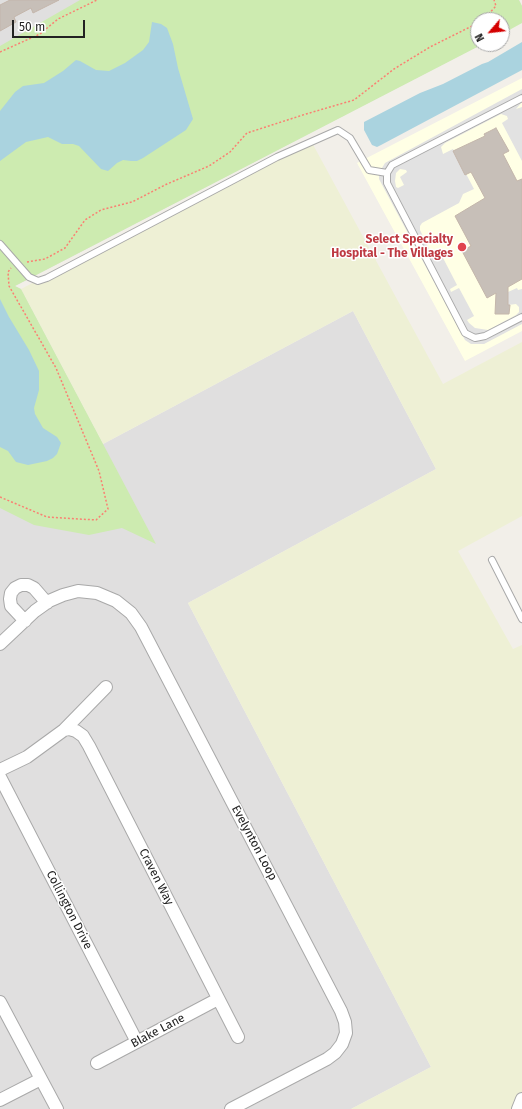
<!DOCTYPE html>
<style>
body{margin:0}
#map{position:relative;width:522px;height:1109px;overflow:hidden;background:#f2efe9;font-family:"Fira Sans",sans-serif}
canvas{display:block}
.north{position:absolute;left:470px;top:12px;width:40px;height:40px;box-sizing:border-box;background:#fff;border:1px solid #a7a7a7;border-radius:50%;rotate:242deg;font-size:11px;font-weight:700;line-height:16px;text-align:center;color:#222}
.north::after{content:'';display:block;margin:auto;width:14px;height:18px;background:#d40000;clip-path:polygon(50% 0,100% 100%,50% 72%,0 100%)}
.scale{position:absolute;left:12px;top:20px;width:73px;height:18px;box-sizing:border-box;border:2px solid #222;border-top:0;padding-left:5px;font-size:12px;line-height:14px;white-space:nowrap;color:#222;-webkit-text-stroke:3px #fff;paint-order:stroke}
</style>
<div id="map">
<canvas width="522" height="1109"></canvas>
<div class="north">N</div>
<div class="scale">50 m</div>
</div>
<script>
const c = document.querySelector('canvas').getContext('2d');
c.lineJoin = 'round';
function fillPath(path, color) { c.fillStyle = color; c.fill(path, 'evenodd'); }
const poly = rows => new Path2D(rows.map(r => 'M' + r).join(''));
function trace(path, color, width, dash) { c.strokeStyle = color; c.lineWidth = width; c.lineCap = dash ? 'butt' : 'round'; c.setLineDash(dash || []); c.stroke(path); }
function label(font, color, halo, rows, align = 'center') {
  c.font = font + ' "Fira Sans",sans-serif'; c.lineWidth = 3; c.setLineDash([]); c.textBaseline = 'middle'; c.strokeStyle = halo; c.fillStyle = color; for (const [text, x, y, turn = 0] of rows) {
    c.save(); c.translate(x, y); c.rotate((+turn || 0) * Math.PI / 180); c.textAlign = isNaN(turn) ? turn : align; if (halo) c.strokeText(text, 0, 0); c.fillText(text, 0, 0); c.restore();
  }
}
const residential = poly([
 [0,0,519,0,522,6,502,20,478,20,478,44,482,44,15,286,21,289,103,444,353,311,436,469,188,603,431,1067,351,1109,0,1109]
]);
const education = poly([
 [522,78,522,331,465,361,357,163]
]);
const farmland = poly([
 [310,139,443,384,522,342,522,516,458,551,513,649,522,645,522,1109,351,1109,431,1067,188,603,436,469,353,311,103,444,21,289]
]);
const grass = poly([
 [80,0,519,0,522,6,522,23,502,34,502,20,478,20,478,44,483,44,15,286,21,289,156,544,122,528,89,535,34,525,0,508,0,46]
]);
const parking = poly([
 [522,89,522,102,516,109,522,107,522,161,502,123,508,119,507,116,501,114,445,143,441,147,443,154,453,149,474,189,463,194,459,203,422,223,420,226,420,230,434,259,436,259,442,256,457,285,450,289,451,292,459,288,474,316,467,320,469,323,475,328,488,330,516,315,519,312,519,307,516,304,508,305,508,292,517,288,518,290,522,289,522,324,484,344,471,344,465,340,379,179,379,173,385,163],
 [400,169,406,170,407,172,400,177,404,185,398,188,396,187,395,181,396,173]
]);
const water = poly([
 [152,22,161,24,167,28,173,44,178,68,193,119,186,130,143,158,137,161,131,161,123,160,117,163,108,171,101,169,79,146,73,144,62,144,48,137,26,142,0,161,0,111,15,92,23,86,44,83,63,71,76,60,80,61,96,70,109,71,125,63,143,50,149,42],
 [522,42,522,70,381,145,377,147,372,145,364,130,364,122,420,93,443,84,482,64,488,62],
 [0,299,9,317,29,350,39,371,39,390,34,408,35,414,43,428,57,437,61,443,57,454,53,458,47,461,28,465,16,462,8,451,0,447]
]);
const building = poly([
 [10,0,59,0,33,13,31,8,14,17,16,22,0,31,0,5,10,0],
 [496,128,509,151,503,154,517,181,522,179,522,279,508,287,508,305,510,305,509,314,495,314,496,293,487,298,462,251,471,246,455,216,485,198,471,172,465,175,453,151,485,136,484,134,496,128]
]);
const path = poly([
 [483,20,496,6,494,0],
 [0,52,40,34,58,19,97,0],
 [27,262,45,259,65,248,85,220,101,210,132,202,167,184,209,166,230,152,247,133,306,114,354,100,394,69,430,47,478,23],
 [0,497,47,517,96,520,108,509,99,471,56,368,9,286,8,272,11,268]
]);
const service = poly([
 [522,98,392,165,387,173,387,183,465,333,475,338,485,336,522,317],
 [0,244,29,277,38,281,47,278,277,157,338,130,350,138,369,170,387,173],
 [492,560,522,619]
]);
const minor = poly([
 [25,621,11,606,10,599,11,593,15,588,21,585,28,585,34,588,47,603],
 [0,644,35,611,49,601,63,595,78,591,97,593,116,601,131,613,141,627,341,1011,345,1022,346,1033,342,1044,335,1053,327,1059,231,1109],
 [64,730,69,729,76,731,83,736,89,746,238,1037],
 [0,770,27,757,64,730,106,687],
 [0,777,137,1042],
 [0,1002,57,1109],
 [97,1063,218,999],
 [0,1100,41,1079],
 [518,1109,522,1099]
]);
const markers = [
 [462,247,5,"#e0444e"]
];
const healthNames = [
 ["Select Specialty",453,240],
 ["Hospital - The Villages",453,254]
];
const streetNames = [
 ["Evelynton Loop",254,843,62],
 ["Craven Way",156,877,63],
 ["Collington Drive",69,910,63],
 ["Blake Lane",158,1031,-28]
];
fillPath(residential, '#e0dfdf');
fillPath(education, '#ffffe5');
fillPath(farmland, '#eef0d5');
fillPath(grass, '#cdebb0');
fillPath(parking, '#e2e2e2');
fillPath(water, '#aad3df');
fillPath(building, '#c7bfb8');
trace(building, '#c4b6ab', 1);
trace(service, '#a9a9a9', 8);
trace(minor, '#a9a9a9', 14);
trace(path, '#fa8072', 1.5, [2, 2]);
trace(service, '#fff', 6);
trace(minor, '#fff', 12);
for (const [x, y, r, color] of markers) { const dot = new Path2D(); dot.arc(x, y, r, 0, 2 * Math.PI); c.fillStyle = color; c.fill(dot); trace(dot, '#fff', 1.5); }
label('bold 12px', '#be3a42', '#fff', healthNames, 'right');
label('12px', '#222', '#fff', streetNames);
</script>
